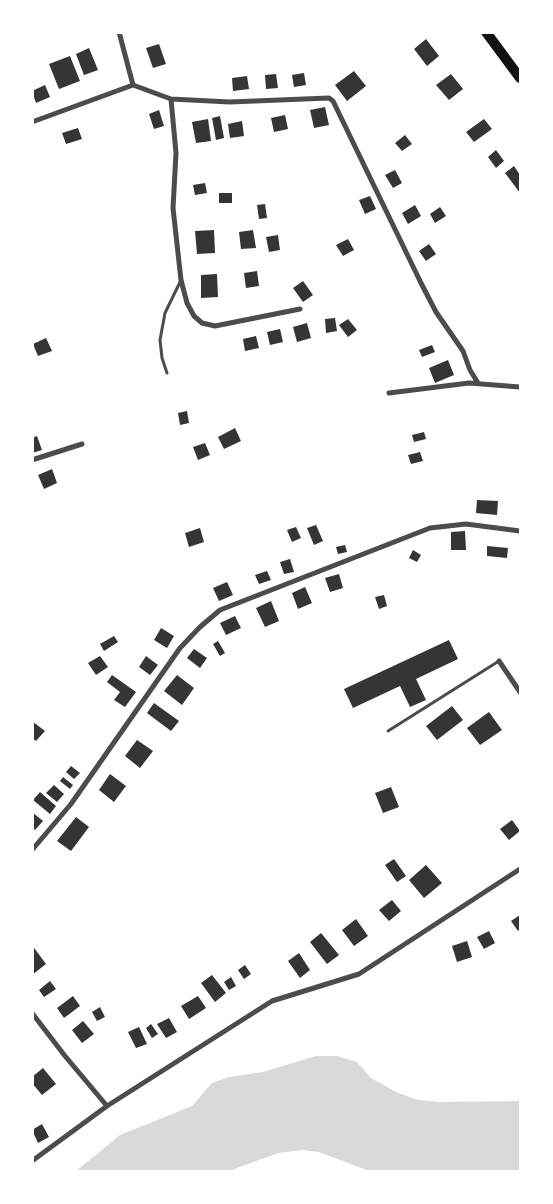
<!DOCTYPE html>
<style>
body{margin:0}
#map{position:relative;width:553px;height:1204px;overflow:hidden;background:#fff;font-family:"Exo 2",sans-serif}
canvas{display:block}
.frame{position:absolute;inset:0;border:34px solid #fff;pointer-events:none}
</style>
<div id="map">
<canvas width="553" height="1204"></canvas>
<div class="frame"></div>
</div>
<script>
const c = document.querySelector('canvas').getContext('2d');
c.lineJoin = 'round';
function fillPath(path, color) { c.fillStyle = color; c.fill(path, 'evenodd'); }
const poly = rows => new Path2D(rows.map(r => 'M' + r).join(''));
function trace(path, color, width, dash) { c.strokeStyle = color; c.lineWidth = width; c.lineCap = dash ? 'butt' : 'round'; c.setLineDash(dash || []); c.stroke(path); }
const water = poly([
 [316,1056,337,1056,357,1062,371,1078,396,1092,418,1100,440,1102,520,1101,520,1171,369,1171,319,1152,302,1150,278,1153,229,1171,76,1171,120,1135,192,1106,212,1083,229,1077,263,1072]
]);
const building = poly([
 [426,39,439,56,427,66,414,49],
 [159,44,166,64,153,68,146,48],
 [89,48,98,70,84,75,76,54],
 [70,56,80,81,59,89,49,64],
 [354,71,366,86,347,101,335,85],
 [304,73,306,85,294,87,292,75],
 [276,74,278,88,266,89,265,75],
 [451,74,463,89,449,100,436,85],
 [247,76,249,89,233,91,232,78],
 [45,85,50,97,36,103,32,91],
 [325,107,329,125,314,128,310,110],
 [159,110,164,126,154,129,149,114],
 [285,115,288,129,274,132,271,118],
 [220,116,224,138,216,140,212,118],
 [208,119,211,141,196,143,192,122],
 [484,119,492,129,474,142,466,132],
 [242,121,244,136,230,138,228,124],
 [78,128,82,139,66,144,62,133],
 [405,135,412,144,402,151,395,143],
 [496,150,504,161,496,168,488,157],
 [514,166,520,175,520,193,505,173],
 [395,170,402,183,393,188,385,175],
 [205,183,207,193,195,195,193,185],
 [219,193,232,193,232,203,219,203],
 [370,196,376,209,365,214,359,200],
 [265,204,267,218,259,219,257,205],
 [415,205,421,216,408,224,402,213],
 [440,207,446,216,435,223,430,214],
 [214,230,215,253,197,254,195,231],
 [253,230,256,248,241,249,239,232],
 [278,235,280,250,269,252,266,237],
 [348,239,354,250,343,256,336,245],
 [429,244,436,254,426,261,419,251],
 [257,271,259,286,246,288,244,273],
 [217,274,218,297,201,298,201,275],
 [303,281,313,295,303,302,293,288],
 [335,318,337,331,326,333,325,319],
 [348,319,357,330,348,337,339,325],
 [307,323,311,338,297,342,293,327],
 [280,329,283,342,270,345,267,332],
 [256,336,259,348,245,351,243,339],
 [46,338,52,351,38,356,33,344],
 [432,345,435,352,422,357,419,350],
 [448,360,454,375,435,383,429,368],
 [187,411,189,423,180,425,178,413],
 [235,428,241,441,224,449,218,437],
 [424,432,426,439,414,442,412,435],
 [37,436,42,450,32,453,32,438],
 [205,443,210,455,198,460,193,447],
 [420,452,423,461,411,464,408,455],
 [52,469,57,483,44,489,38,475],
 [477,500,498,501,497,515,476,513],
 [316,525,323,541,314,545,307,528],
 [296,527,301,538,292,542,287,530],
 [200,528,204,542,189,547,185,533],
 [465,531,466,550,451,550,451,532],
 [345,545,347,552,338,554,336,547],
 [487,546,508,548,507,558,487,556],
 [413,550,421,555,417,562,409,558],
 [290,559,294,572,284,574,280,562],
 [267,571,271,580,259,584,255,575],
 [339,574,343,588,330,592,325,578],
 [227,582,233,595,219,601,213,588],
 [305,587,312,603,298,609,292,593],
 [384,595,387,606,379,609,375,597],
 [271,601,279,621,265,627,256,608],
 [235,616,241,628,226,635,220,623],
 [161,628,174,636,167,648,154,640],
 [114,636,118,642,104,651,100,644],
 [449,640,458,659,416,679,426,700,410,707,400,686,353,708,344,689],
 [218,641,225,653,220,656,213,644],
 [194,649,207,658,200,668,187,658],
 [100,656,108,667,96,675,88,663],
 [146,656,158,665,150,675,139,667],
 [112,675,136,692,125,707,114,700,120,692,107,682],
 [177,675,194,688,182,705,164,691],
 [154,703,179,721,171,731,147,713],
 [452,706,463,720,437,740,426,726],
 [489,712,502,730,480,745,467,728],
 [32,721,45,731,36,741,32,738],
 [137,740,153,751,140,768,125,756],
 [71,766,80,773,74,779,66,772],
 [110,774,126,786,114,802,99,790],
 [63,777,73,785,70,789,60,781],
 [54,785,64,794,57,802,46,793],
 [391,787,399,807,383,813,375,793],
 [40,792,56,806,50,814,33,800],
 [32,812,43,821,35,830,32,828],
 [76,817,89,827,71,851,57,841],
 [512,820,520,831,509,840,500,829],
 [394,859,406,876,397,882,385,865],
 [426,865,442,883,424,898,409,880],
 [392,900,401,911,389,921,379,910],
 [520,915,520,929,518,931,511,921],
 [356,919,368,936,354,946,342,930],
 [489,931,495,943,484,949,477,937],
 [321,933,339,955,327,964,310,942],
 [467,941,472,957,457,962,452,946],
 [32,945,46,964,32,975],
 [299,953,310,970,300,978,288,961],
 [245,965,251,974,244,979,238,970],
 [212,975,226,993,215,1002,201,983],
 [231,977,236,986,229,990,224,982],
 [50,981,56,989,44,997,39,990],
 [73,996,80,1006,64,1018,57,1008],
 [198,996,206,1008,189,1019,181,1006],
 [100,1007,105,1017,97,1021,92,1012],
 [169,1018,177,1032,166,1038,157,1024],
 [83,1021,94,1034,82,1043,72,1030],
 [151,1024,158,1034,152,1038,146,1028],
 [139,1027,147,1044,136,1048,128,1032],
 [43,1068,56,1084,42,1095,32,1083,32,1077],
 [42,1124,49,1137,38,1143,32,1130]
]);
const service = poly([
 [167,373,162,358,160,340,165,313,181,280],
 [388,731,499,661]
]);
const minor = poly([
 [119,32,133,85],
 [171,99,176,153,173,208,181,280,187,303,194,316,202,323,215,326,300,309],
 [32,122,133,85,171,99,230,102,329,98,333,101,421,283,436,312,463,351,470,370,478,383],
 [389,393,469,383,520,387],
 [32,460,82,444],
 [499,661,520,692],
 [32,850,71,804,180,648,200,627,220,610,430,528,466,524,520,531],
 [32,1013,65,1056,107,1106],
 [32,1161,107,1106,272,1001,359,974,520,869]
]);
const primary = poly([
 [486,32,520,78]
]);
fillPath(water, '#d9d9d9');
fillPath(building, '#353535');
trace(service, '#4c4c4c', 3);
trace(minor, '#4c4c4c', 5);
trace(primary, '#111', 10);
</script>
